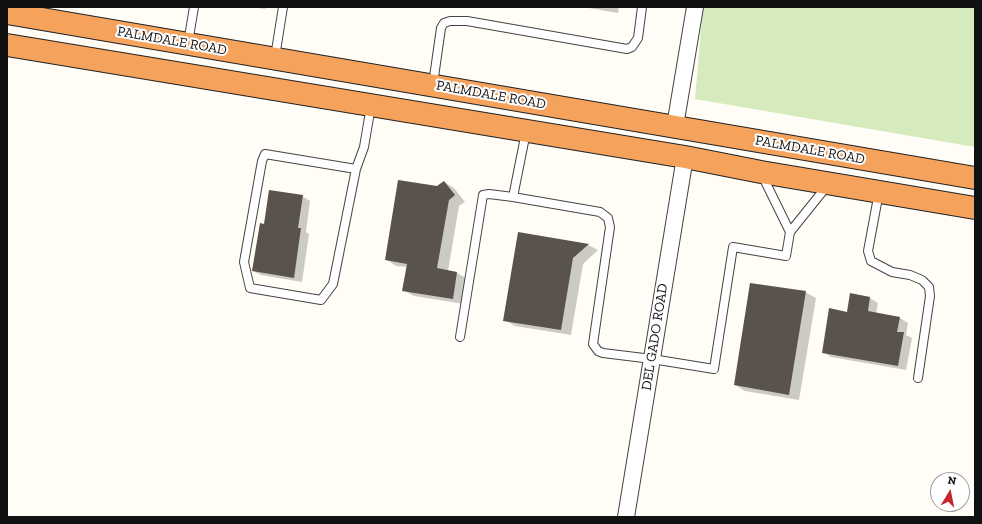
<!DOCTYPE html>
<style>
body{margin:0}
#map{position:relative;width:982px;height:524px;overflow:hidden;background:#fffdf5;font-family:"Zilla Slab",serif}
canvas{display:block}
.frame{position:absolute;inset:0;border:8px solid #111;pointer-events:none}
.north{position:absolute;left:930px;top:472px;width:40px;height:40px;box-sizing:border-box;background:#fff;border:1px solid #a0a0a0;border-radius:50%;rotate:10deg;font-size:11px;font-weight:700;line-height:16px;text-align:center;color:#111}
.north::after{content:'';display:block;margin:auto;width:14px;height:18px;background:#c4262e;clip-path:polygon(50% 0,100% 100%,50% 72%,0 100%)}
</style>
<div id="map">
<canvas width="982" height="524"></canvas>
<div class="frame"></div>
<div class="north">N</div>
</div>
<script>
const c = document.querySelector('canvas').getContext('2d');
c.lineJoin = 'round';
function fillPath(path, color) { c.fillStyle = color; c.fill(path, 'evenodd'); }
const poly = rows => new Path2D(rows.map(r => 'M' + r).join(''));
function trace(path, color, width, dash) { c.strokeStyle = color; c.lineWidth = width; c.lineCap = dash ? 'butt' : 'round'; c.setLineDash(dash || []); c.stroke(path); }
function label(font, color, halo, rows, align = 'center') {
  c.font = font + ' "Zilla Slab",serif'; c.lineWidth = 4; c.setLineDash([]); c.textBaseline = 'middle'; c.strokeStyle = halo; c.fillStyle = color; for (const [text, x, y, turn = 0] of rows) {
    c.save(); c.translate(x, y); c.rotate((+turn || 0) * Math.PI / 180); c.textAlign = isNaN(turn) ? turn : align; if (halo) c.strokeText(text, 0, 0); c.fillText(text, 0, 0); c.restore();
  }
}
const green = poly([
 [703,7,975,7,975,147,695,99]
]);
const shadow = poly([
 [252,7,266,7,265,9],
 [583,7,619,7,618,13],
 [444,182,454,188,465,202,459,206,448,271,457,273,468,279,464,304,414,296,403,290,407,267,396,266,386,259,438,187],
 [302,196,310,201,306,232,309,234,302,282,261,275,253,271,265,225],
 [519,233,588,245,598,250,583,264,571,335,515,326,505,320],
 [805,292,816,298,799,400,745,391,735,385],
 [870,298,878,303,876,314,900,318,908,323,906,335,912,338,906,370,831,357,823,352,848,313]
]);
const building = poly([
 [398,180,437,186,444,181,455,195,449,200,437,268,457,272,453,299,402,291,407,264,385,260],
 [269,190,303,195,298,228,301,228,294,278,252,271,260,223,264,224],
 [518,232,589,244,573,258,561,330,503,321],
 [750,283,806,291,789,395,734,385],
 [850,293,870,297,868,311,900,317,897,332,904,332,898,366,822,353,829,308,847,312]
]);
const lane = poly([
 [188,43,194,7],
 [275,57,283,7],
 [433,84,441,28,444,23,450,21,467,21,627,49,632,47,638,38,642,7],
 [356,169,333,284,321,300,250,288,244,262,262,161,265,154,356,169,364,147,371,106],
 [762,175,790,232],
 [879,192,868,251,871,261,892,272,910,275,922,280,929,287,930,296,918,378],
 [513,197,600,212,608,218,610,227,593,344,598,351,603,353,652,359,714,369,733,247,786,256,790,232,827,186],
 [460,337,483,195,489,194,513,197,526,132]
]);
const street = poly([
 [675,126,695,7],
 [626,517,685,157]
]);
const highway = poly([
 [7,13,975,178],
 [7,45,685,157,761,172,975,208]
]);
const streetNames = [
 ["PALMDALE ROAD",172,41,10],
 ["PALMDALE ROAD",491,95,10],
 ["PALMDALE ROAD",810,150,10],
 ["DEL GADO ROAD",655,337,-81]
];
fillPath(green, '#d5ebbd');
fillPath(shadow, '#0003');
fillPath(building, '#5a524d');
trace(lane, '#444', 10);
trace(street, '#444', 18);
trace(highway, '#222', 24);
trace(lane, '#fff', 8);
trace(street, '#fff', 16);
trace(highway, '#f5a25d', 22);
label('14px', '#111', '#fff', streetNames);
</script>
